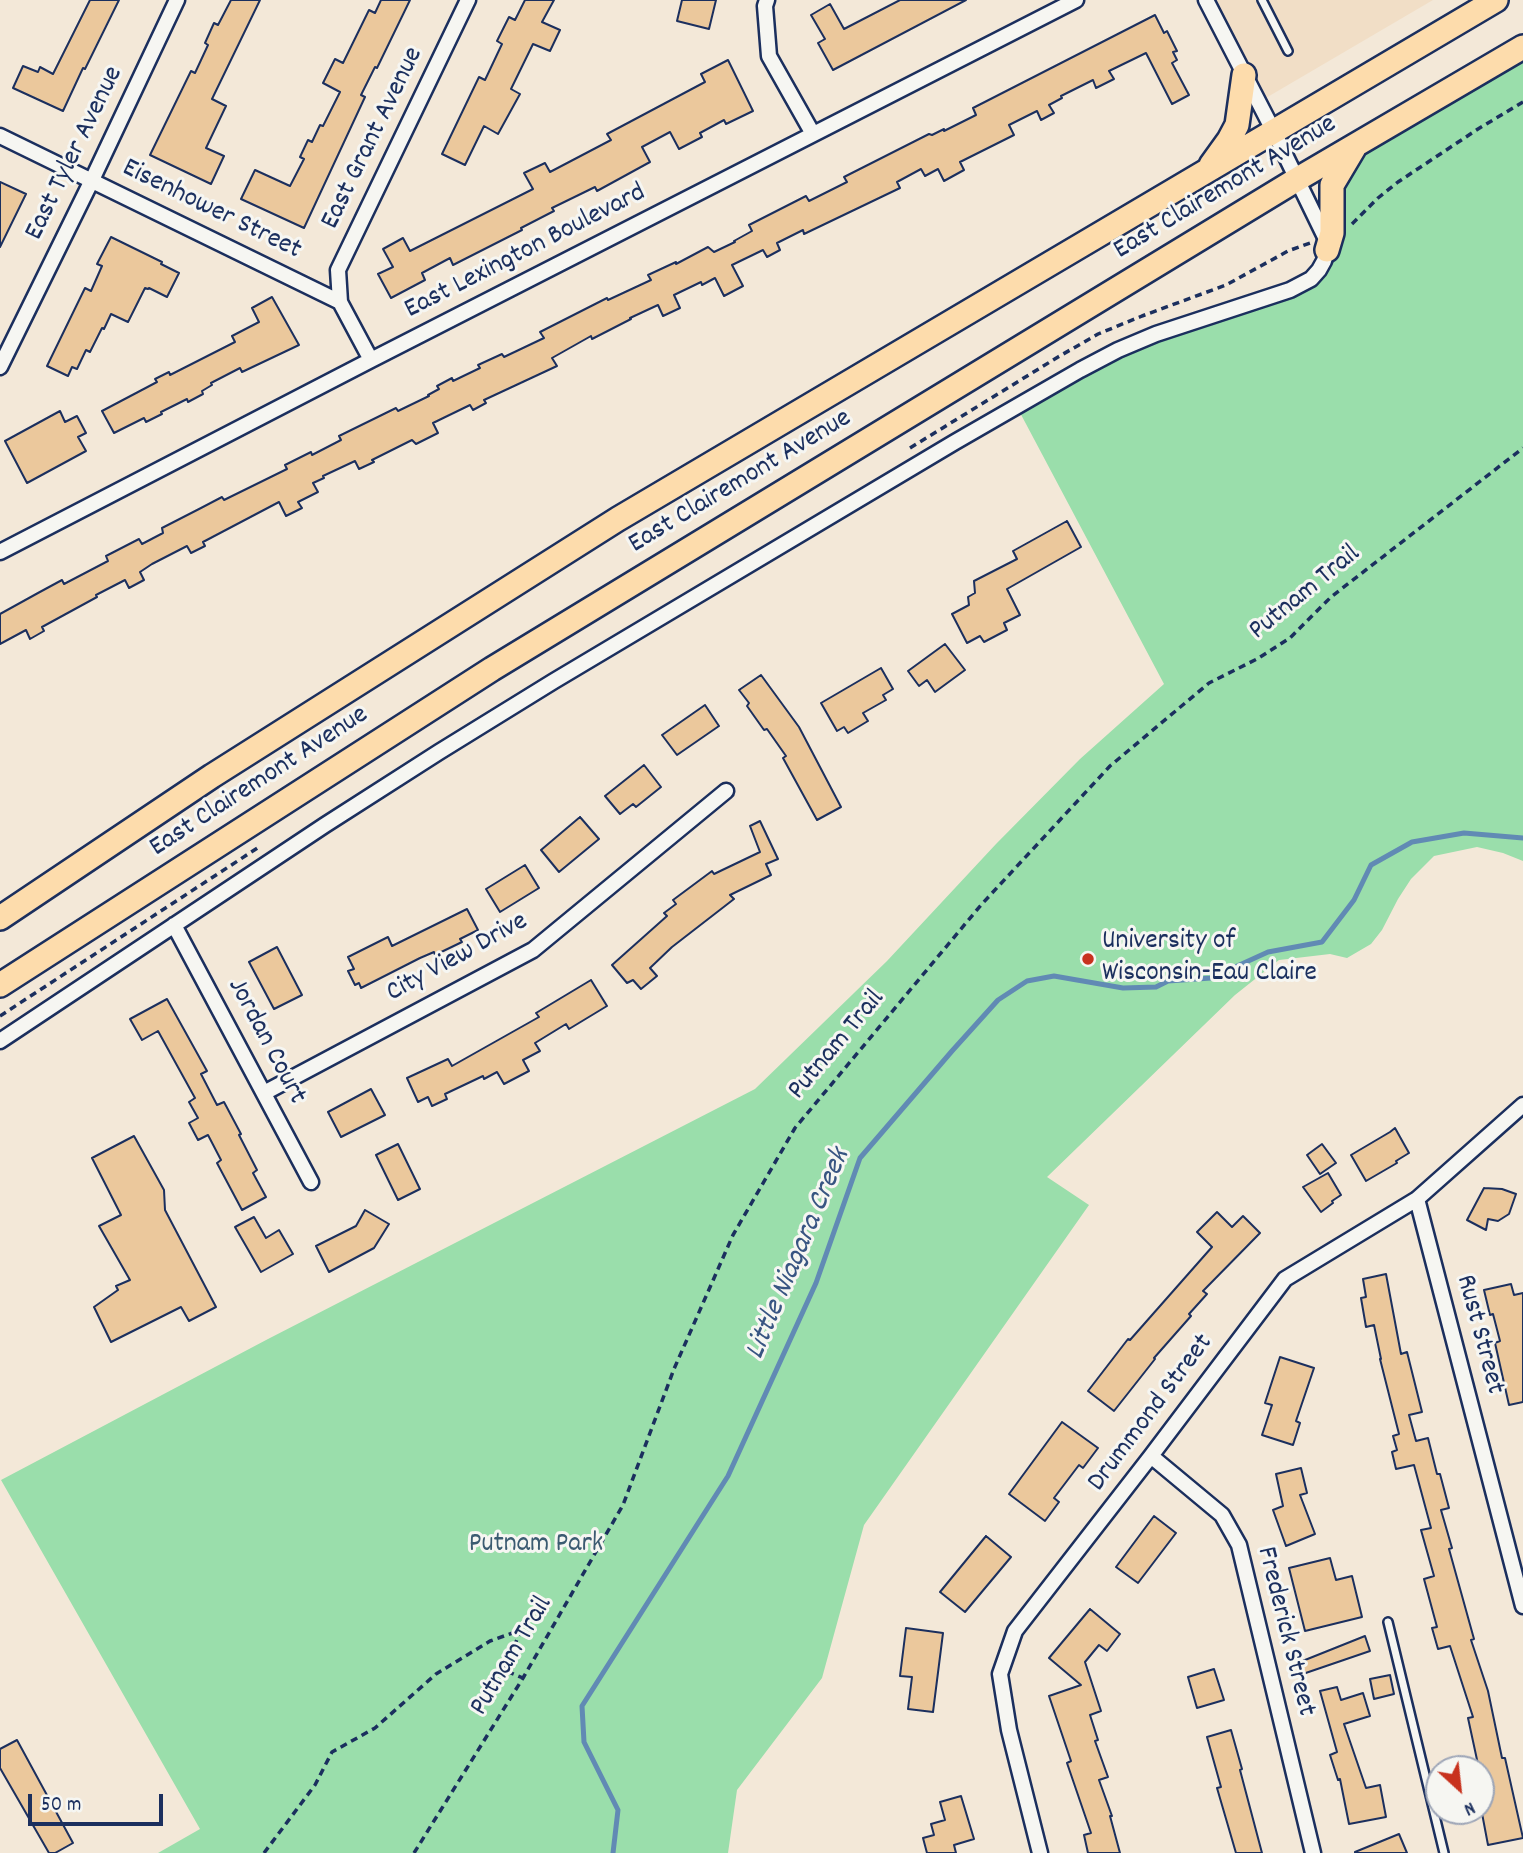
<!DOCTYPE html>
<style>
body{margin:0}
#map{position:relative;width:1523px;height:1853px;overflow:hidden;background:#f3e8d8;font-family:Dekko,sans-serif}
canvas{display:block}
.north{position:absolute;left:1425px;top:1755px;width:70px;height:70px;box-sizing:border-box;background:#f6f6f2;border:2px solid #9ea6b7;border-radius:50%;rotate:153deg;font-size:19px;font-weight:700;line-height:28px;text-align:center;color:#1b2f5e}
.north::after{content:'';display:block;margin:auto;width:24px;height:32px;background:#c8321e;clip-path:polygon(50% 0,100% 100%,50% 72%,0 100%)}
.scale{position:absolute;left:28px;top:1794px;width:135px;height:32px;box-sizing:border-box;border:4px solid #1b2f5e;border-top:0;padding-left:9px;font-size:21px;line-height:24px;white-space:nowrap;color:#1b2f5e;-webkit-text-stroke:5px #f6f6f2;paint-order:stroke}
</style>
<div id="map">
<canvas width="1523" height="1853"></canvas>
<div class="north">N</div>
<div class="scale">50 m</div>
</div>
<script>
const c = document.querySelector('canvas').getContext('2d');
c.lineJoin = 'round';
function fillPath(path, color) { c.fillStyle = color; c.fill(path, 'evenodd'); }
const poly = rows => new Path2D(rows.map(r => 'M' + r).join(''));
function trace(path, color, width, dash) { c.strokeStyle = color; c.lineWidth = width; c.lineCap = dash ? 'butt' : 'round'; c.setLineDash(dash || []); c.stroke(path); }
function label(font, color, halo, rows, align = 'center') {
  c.font = font + ' Dekko,sans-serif'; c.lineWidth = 6; c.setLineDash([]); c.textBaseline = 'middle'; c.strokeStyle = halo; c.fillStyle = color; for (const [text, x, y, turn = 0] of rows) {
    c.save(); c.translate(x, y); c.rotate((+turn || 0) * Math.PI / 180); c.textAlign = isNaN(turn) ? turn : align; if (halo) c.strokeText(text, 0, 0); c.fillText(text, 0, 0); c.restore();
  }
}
const built = poly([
 [1206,0,1433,0,1259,102]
]);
const green = poly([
 [1523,54,1523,861,1503,853,1477,847,1434,856,1411,879,1398,899,1382,930,1371,944,1347,958,1330,954,1279,960,1235,995,1047,1177,1089,1205,864,1525,822,1678,737,1790,728,1853,158,1853,200,1829,1,1480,268,1339,755,1089,887,961,996,844,1080,759,1164,684,1017,407,1080,370,1311,279,1357,144]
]);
const stream = poly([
 [613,1853,618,1810,584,1742,582,1706,728,1476,816,1283,860,1158,952,1051,998,1000,1027,981,1054,976,1123,988,1156,987,1168,981,1211,978,1268,952,1322,942,1354,900,1371,865,1412,842,1464,833,1523,838]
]);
const building = poly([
 [90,0,119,0,85,69,83,68,63,111,13,88,23,66,38,72,40,67,53,74,90,0],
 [231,0,260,0,212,99,226,106,206,148,224,156,211,184,150,155,191,71,195,73,208,45,205,43,214,23,218,25,231,0],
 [381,0,410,0,377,68,375,67,361,95,365,97,304,228,241,199,255,170,290,186,304,159,300,157,308,140,312,142,320,125,323,126,340,92,323,83,335,59,343,63,369,10,375,13,381,0],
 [525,0,554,0,542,22,560,30,550,51,533,44,511,89,520,94,498,134,484,126,465,165,442,154,479,77,485,80,502,44,497,41,509,17,515,20,525,0],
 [682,0,716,0,709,29,677,21,682,0],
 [900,0,966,0,833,70,818,43,825,39,811,15,830,4,844,29,900,0],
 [1155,15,1164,33,1167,31,1177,51,1173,52,1177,60,1172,63,1189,95,1172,104,1146,53,1109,71,1114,79,1096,88,1093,80,1061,96,1062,98,1049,105,1054,113,1041,120,1037,111,1009,125,1014,135,960,162,964,170,944,181,938,169,925,176,921,169,897,182,900,188,804,234,803,230,777,243,780,250,767,257,763,250,732,265,743,286,724,296,715,278,702,285,701,282,674,295,680,308,663,316,658,305,630,318,631,319,592,339,591,336,552,358,557,366,484,400,486,403,473,410,470,405,433,423,438,433,416,444,412,440,372,460,374,462,359,469,355,461,323,476,324,478,313,483,318,492,298,502,302,508,286,516,279,502,203,542,205,546,191,553,187,546,152,564,140,572,144,580,129,588,125,580,96,595,97,597,42,627,44,631,30,639,26,630,0,644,0,614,38,593,62,580,64,584,108,561,106,556,139,539,142,544,163,533,162,528,201,508,222,497,224,500,287,469,285,465,311,452,312,455,341,440,339,436,396,408,398,411,429,396,428,395,439,389,437,386,452,378,453,381,480,368,478,365,502,354,504,357,544,338,540,332,607,298,608,300,651,280,648,275,676,262,676,264,708,247,714,252,735,242,734,241,752,231,749,225,806,196,809,201,847,182,844,177,929,134,932,135,944,129,944,131,976,115,973,108,1155,15],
 [728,60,753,111,726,124,724,120,700,133,702,137,679,149,670,132,642,147,650,162,597,191,595,187,552,208,554,211,521,228,522,230,453,265,450,258,422,273,425,280,391,298,378,274,393,267,383,249,403,238,410,251,533,189,524,173,545,163,550,172,611,140,607,134,705,82,701,74,728,60],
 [0,182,26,194,0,247,0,182],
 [111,237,162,262,161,264,179,273,167,297,149,288,148,289,145,288,128,322,111,314,104,329,102,328,90,352,86,350,77,369,72,367,68,376,47,366,85,288,91,291,102,266,97,264,111,237],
 [272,297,299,345,242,372,240,368,211,383,212,385,202,391,203,394,188,402,187,399,161,412,162,414,146,422,144,418,114,433,102,411,157,382,155,379,169,372,170,375,235,342,232,336,259,322,252,308,272,297],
 [60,411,65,422,77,416,86,433,78,437,86,451,27,483,5,441,60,411],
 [1067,521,1081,547,1007,589,1020,615,1004,623,1007,630,984,642,980,636,967,643,952,614,969,605,968,597,975,593,974,581,1017,559,1013,551,1067,521],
 [945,644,965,670,935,692,927,680,919,686,908,671,945,644],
 [881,668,893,689,883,695,886,700,863,713,868,721,848,733,844,727,837,731,821,703,881,668],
 [761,675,799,727,841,807,817,820,783,758,786,756,767,729,764,730,747,706,749,703,739,690,761,675],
 [705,705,719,726,677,755,662,735,705,705],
 [644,765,661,787,636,807,633,804,620,814,605,796,644,765],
 [580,817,599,839,559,872,541,850,580,817],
 [760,821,778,859,766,864,771,875,730,895,734,899,672,947,650,968,657,976,641,989,633,980,627,983,612,965,667,916,664,913,676,904,673,900,712,871,714,874,760,852,750,826,760,821],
 [525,865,539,888,500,912,486,889,525,865],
 [467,909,478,930,460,939,462,942,435,955,434,952,420,958,361,988,359,983,355,985,348,971,354,969,348,957,388,937,392,946,467,909],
 [277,947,302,995,274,1009,249,962,277,947],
 [591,980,607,1006,569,1029,566,1024,535,1043,540,1051,523,1060,529,1071,504,1084,497,1072,484,1079,483,1076,445,1094,447,1099,432,1106,428,1097,418,1102,407,1078,448,1059,452,1066,539,1017,536,1013,591,980],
 [167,999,207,1071,201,1074,217,1105,224,1102,241,1134,239,1135,257,1170,253,1173,266,1197,242,1210,217,1163,221,1160,208,1135,198,1140,189,1123,198,1118,189,1102,195,1098,158,1031,142,1040,130,1019,167,999],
 [371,1089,385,1115,341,1137,328,1112,371,1089],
 [1395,1128,1409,1153,1396,1161,1397,1163,1366,1181,1351,1155,1390,1132,1395,1128],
 [134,1136,164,1190,165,1210,216,1307,189,1321,181,1307,111,1342,94,1307,118,1290,116,1286,130,1280,99,1226,121,1215,92,1158,134,1136],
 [398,1144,420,1189,398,1200,376,1155,398,1144],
 [1322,1144,1336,1163,1320,1174,1307,1155,1322,1144],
 [1328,1173,1341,1195,1332,1201,1333,1203,1321,1212,1303,1187,1328,1173],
 [1484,1188,1502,1189,1516,1194,1509,1214,1498,1221,1488,1219,1486,1230,1467,1220,1484,1188],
 [365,1210,389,1224,374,1248,329,1272,316,1246,356,1226,365,1210],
 [1217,1212,1232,1227,1243,1216,1260,1233,1203,1291,1207,1294,1189,1314,1191,1316,1154,1358,1155,1359,1114,1411,1088,1391,1128,1339,1130,1340,1212,1247,1197,1232,1217,1212],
 [254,1217,266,1238,279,1230,293,1254,261,1272,235,1227,254,1217],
 [1386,1274,1401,1354,1407,1352,1422,1412,1409,1415,1416,1441,1428,1438,1437,1474,1440,1474,1449,1508,1441,1510,1452,1548,1449,1549,1474,1639,1471,1640,1488,1691,1502,1758,1505,1758,1523,1838,1488,1845,1481,1808,1481,1769,1479,1769,1468,1718,1473,1717,1450,1646,1438,1649,1432,1628,1437,1627,1424,1579,1434,1576,1421,1530,1431,1528,1414,1465,1396,1469,1392,1452,1397,1450,1393,1436,1399,1434,1380,1359,1381,1359,1374,1325,1366,1327,1361,1298,1366,1297,1363,1279,1386,1274],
 [1511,1284,1514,1295,1523,1293,1523,1402,1509,1405,1495,1343,1500,1341,1493,1314,1490,1315,1484,1290,1511,1284],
 [1280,1357,1314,1368,1296,1421,1300,1423,1293,1445,1262,1435,1272,1405,1265,1403,1280,1357],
 [1062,1422,1098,1448,1083,1468,1079,1465,1054,1498,1059,1502,1045,1521,1009,1494,1062,1422],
 [1301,1468,1307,1493,1300,1495,1315,1534,1286,1546,1273,1510,1283,1506,1276,1474,1301,1468],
 [1154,1516,1176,1533,1138,1583,1116,1567,1154,1516],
 [986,1536,1011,1557,965,1612,940,1592,986,1536],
 [1330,1558,1336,1580,1352,1576,1362,1617,1305,1631,1289,1568,1330,1558],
 [1090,1609,1120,1634,1107,1651,1099,1645,1085,1662,1101,1711,1090,1715,1098,1740,1095,1741,1108,1777,1099,1780,1112,1816,1110,1816,1120,1853,1088,1853,1084,1835,1091,1833,1067,1763,1071,1761,1049,1696,1081,1685,1049,1658,1090,1609],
 [906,1628,943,1633,933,1712,908,1709,912,1677,900,1676,906,1628],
 [1365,1636,1370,1651,1294,1677,1290,1666,1365,1636],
 [1214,1669,1224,1700,1197,1708,1188,1677,1214,1669],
 [1390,1675,1394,1694,1374,1699,1370,1679,1390,1675],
 [1337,1687,1341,1700,1363,1693,1370,1716,1344,1724,1366,1788,1380,1785,1386,1817,1349,1824,1340,1779,1338,1780,1330,1755,1337,1752,1320,1691,1337,1687],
 [1231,1730,1242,1769,1240,1770,1262,1853,1236,1853,1217,1788,1221,1787,1207,1737,1231,1730],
 [17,1740,73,1843,55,1853,49,1853,0,1768,0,1749,17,1740],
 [961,1796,974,1839,954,1845,956,1853,927,1853,923,1838,934,1835,931,1824,945,1820,940,1802,961,1796],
 [1399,1834,1407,1853,1355,1853,1355,1852,1399,1834]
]);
const path = poly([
 [1352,224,1378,198,1398,182,1478,129,1523,102],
 [910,448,1058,357,1098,334,1142,316,1226,285,1288,251,1310,243],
 [0,1016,259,847],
 [264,1853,315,1785,332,1752,375,1728,436,1674,490,1641,521,1630,504,1670,523,1678],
 [414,1853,523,1678,623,1505,674,1369,733,1235,795,1128,981,905,1110,766,1209,683,1257,659,1290,638,1331,597,1523,448]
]);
const service = poly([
 [1262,0,1288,51],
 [1388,1622,1444,1853]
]);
const minor = poly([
 [767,0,765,6,769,56,813,134],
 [0,136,340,302,371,360],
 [340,302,338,270,468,0],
 [0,367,92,180,177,0],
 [0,552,371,360,1076,0],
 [174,925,311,1182],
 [0,1041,325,825,439,752,554,681,955,442,1080,370,1118,350,1156,334,1290,290,1311,279,1319,270,1324,261,1327,250,1325,237,1274,132,1206,0],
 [264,1093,533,950,726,791],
 [1417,1199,1523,1606],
 [1151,1456,1222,1515,1239,1545,1313,1853],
 [1040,1853,1009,1730,1000,1674,1015,1631,1151,1456,1285,1279,1417,1199,1523,1105]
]);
const primary = poly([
 [1211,165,1229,140,1237,125,1244,75],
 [1327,250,1332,233,1332,185,1354,148],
 [0,918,212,776,618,519,1496,0],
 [0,985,492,669,1296,180,1523,47]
]);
const markers = [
 [1088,959,7,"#c8321e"]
];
const streetNames = [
 ["East Grant Avenue",374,139,-64],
 ["East Tyler Avenue",76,154,-64],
 ["East Clairemont Avenue",1226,189,-31],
 ["Eisenhower Street",211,211,26],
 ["East Lexington Boulevard",526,253,-27],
 ["East Clairemont Avenue",741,483,-31],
 ["Putnam Trail",1306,594,-39],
 ["East Clairemont Avenue",260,783,-33],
 ["City View Drive",458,959,-29],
 ["Jordan Court",265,1042,62],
 ["Putnam Trail",838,1046,-50],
 ["Rust Street",1478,1335,75],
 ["Drummond Street",1152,1414,-53],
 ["Frederick Street",1284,1632,76],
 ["Putnam Trail",513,1657,-59]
];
const poiNames = [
 ["University of",1102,943],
 ["Wisconsin-Eau Claire",1102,975]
];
const parkNames = [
 ["Putnam Park",536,1546]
];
const waterNames = [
 ["Little Niagara Creek",800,1255,-67]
];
fillPath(built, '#f1dec6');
fillPath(green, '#9adeab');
trace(stream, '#618ab4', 5);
fillPath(building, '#ebc89c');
trace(building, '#1b2f5e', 2);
trace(service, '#1b2f5e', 12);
trace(minor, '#1b2f5e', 19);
trace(primary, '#1b2f5e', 28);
trace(path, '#1b2f5e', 3.5, [7, 5]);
trace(service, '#f6f6f2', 7);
trace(minor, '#f6f6f2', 14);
trace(primary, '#fddcac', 23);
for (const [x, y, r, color] of markers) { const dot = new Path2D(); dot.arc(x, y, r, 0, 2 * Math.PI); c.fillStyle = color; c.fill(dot); trace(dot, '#f6f6f2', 2.5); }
label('28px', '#1b2f5e', '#f6f6f2', streetNames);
label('28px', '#1b2f5e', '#f6f6f2', poiNames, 'left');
label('28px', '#3b5b71', '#f6f6f2', parkNames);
label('italic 30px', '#385582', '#f6f6f2', waterNames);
</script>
